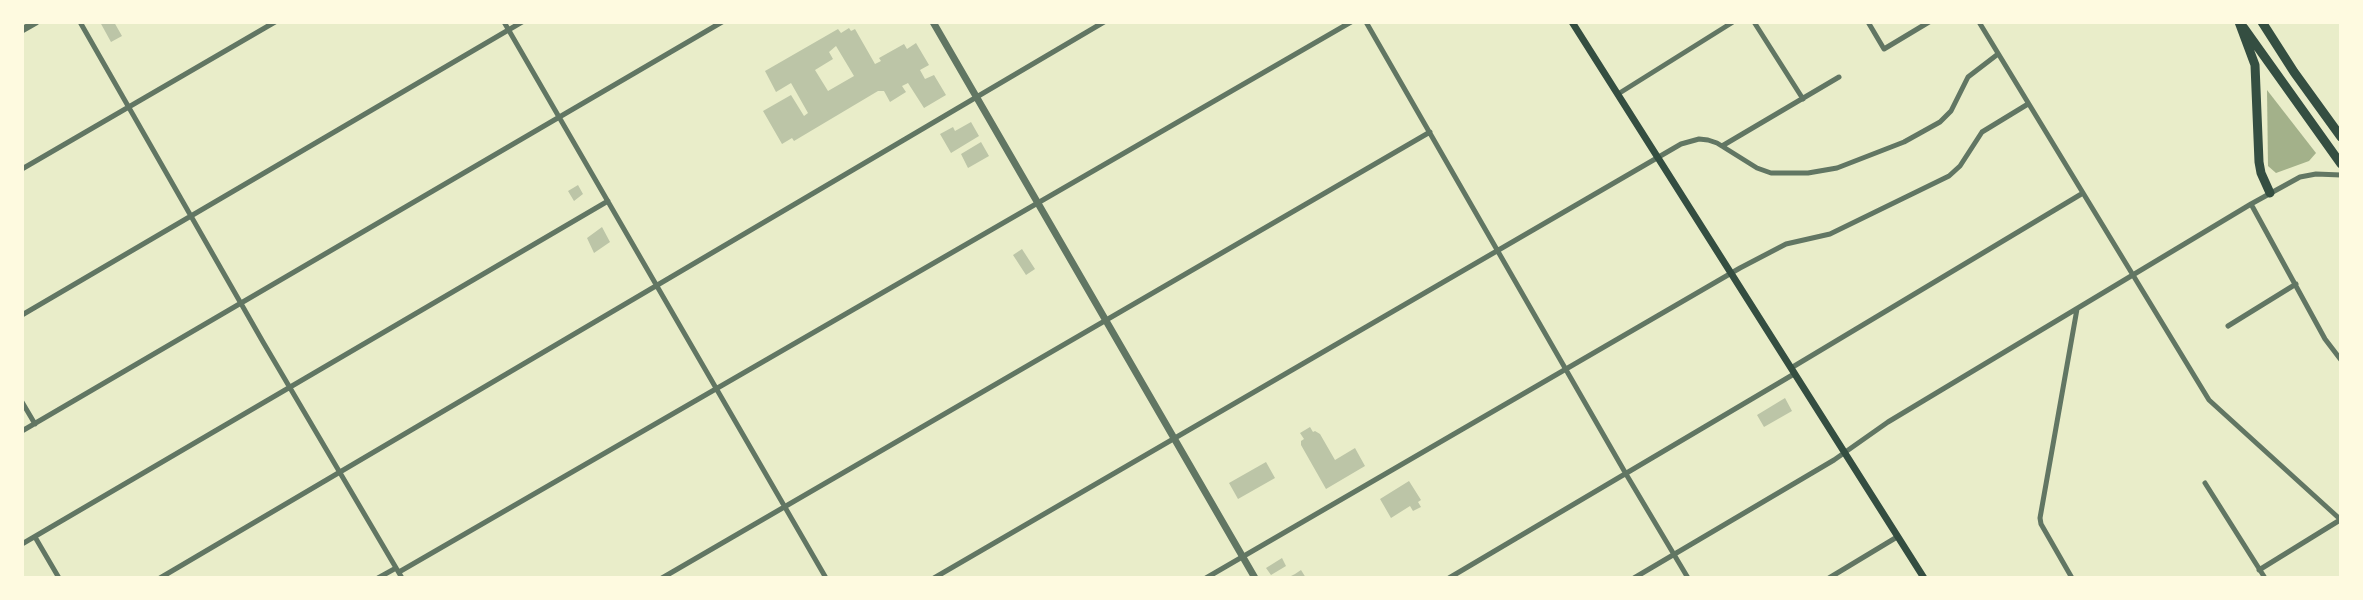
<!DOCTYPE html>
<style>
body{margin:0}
#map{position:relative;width:2363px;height:600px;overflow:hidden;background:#e9edc9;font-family:Inter,sans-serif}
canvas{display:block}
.frame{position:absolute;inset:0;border:24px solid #fefae0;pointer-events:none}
</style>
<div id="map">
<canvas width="2363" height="600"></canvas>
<div class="frame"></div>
</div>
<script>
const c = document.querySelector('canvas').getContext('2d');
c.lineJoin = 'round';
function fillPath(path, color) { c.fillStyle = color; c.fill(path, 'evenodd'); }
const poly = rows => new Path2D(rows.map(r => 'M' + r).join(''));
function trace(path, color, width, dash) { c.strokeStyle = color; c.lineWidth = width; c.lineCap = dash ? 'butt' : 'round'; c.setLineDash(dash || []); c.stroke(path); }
const water = poly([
 [2267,90,2316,153,2309,161,2276,173,2268,166]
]);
const building = poly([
 [100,22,114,22,122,36,111,42],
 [849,28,851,31,855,29,875,64,881,61,879,58,904,44,907,49,916,43,929,65,920,70,925,79,934,75,946,95,924,108,908,83,902,86,906,92,890,102,884,91,878,91,794,141,792,138,782,144,763,111,791,95,804,116,808,113,791,83,776,92,765,71,838,29,841,33],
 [836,46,854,76,828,91,815,70,833,59,829,52],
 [971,122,979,136,951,153,940,134,953,127,955,131],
 [981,142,989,156,968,168,961,154],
 [578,185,583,194,574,201,568,191],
 [602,227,610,242,594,253,587,238],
 [1022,249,1035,269,1026,275,1013,255],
 [1785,398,1792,411,1764,427,1757,415],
 [1310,427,1313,432,1315,431,1320,434,1335,460,1355,448,1365,466,1326,489,1301,445,1301,441,1304,439,1300,433],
 [1266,462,1275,478,1238,499,1229,483],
 [1409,481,1421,500,1418,502,1421,507,1413,511,1410,506,1391,518,1380,499],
 [1282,558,1286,566,1271,575,1266,568],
 [1301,570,1306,578,1287,578,1295,574]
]);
const minor = poly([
 [80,22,263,342,402,578],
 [504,22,826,578],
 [1366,22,1626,474,1688,578],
 [1754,22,1803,99],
 [1868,22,1884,49,1929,22],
 [1979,22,2209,400,2341,520],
 [1618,94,1733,22],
 [1722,146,1839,77],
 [22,169,275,22],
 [2251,204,2325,339,2341,360],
 [22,315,522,22],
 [2228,326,2296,284],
 [1791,368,2083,193],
 [22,402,35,424],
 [22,431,722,22],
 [2205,483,2265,578],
 [35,537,59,578],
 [22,544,608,201],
 [2259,570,2340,520],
 [399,572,1351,22],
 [160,578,1104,22],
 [378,578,396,568],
 [662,578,1430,132],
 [934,578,1681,144,1699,139,1708,140,1717,143,1757,168,1771,173,1808,173,1837,168,1904,142,1940,122,1951,111,1968,77,1998,54],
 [1206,578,1740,268,1786,244,1830,234,1949,176,1960,166,1982,132,2028,104],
 [1449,578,1794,374],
 [1634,578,1834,460,1888,422,2251,204,2300,177,2316,174,2341,175],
 [1829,578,1897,537],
 [2072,578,2041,524,2040,518,2077,309]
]);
const tertiary = poly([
 [933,22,1255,578],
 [22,30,36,22]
]);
const secondary = poly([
 [1572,22,1924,578]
]);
const trunk = poly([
 [2239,22,2255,65,2259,162,2261,173,2270,193],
 [2262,22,2294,72,2341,137],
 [2244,28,2341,164]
]);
fillPath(water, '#a3b18a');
fillPath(building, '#bcc5a7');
trace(minor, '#617663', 5);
trace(tertiary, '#617663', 7);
trace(secondary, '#344e41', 7);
trace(trunk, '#344e41', 9);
</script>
